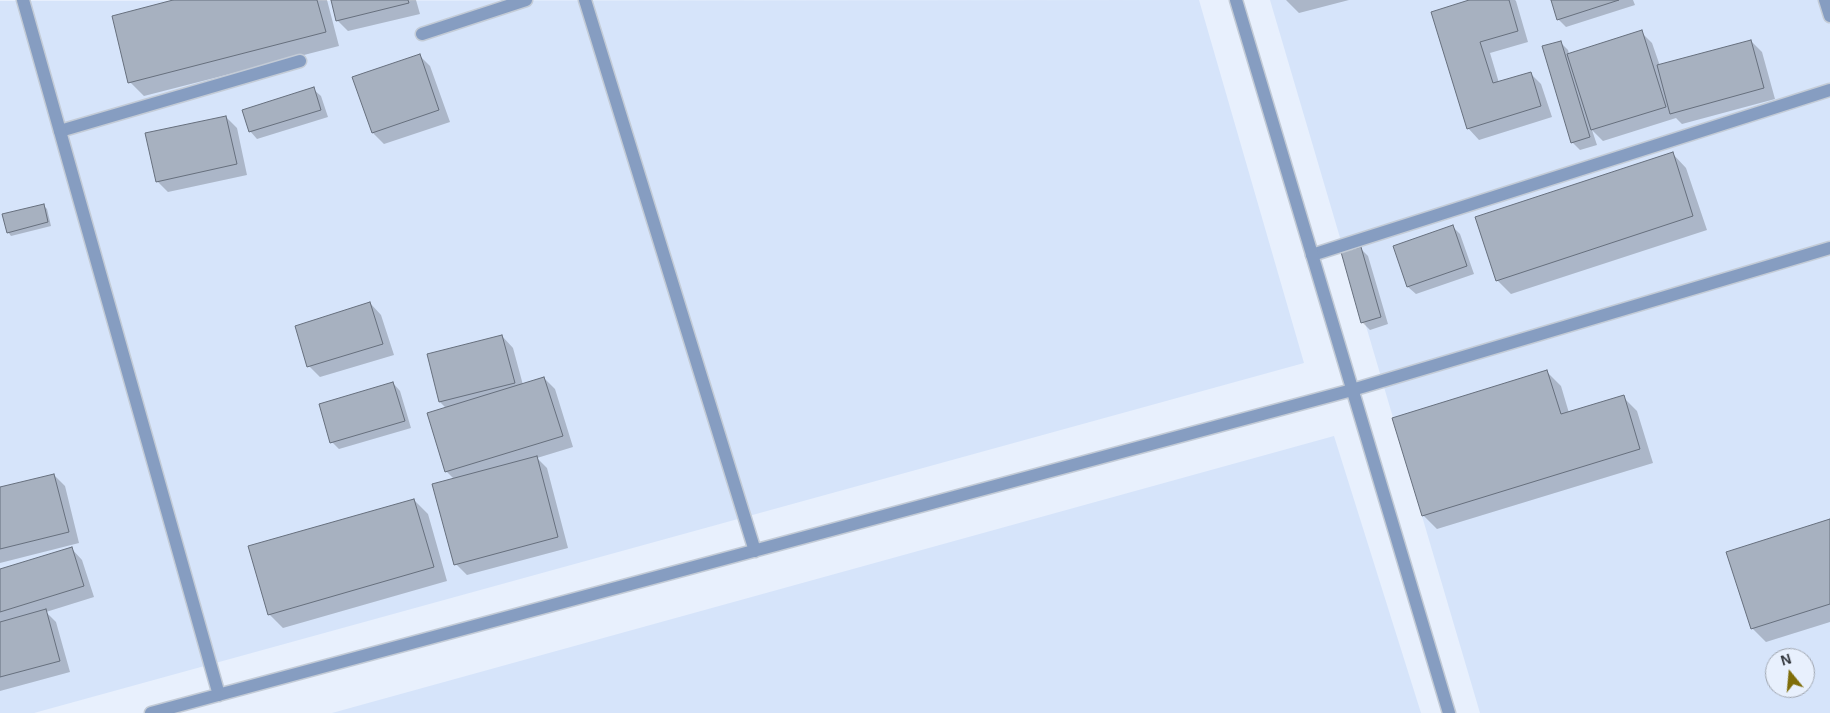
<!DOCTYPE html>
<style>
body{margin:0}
#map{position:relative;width:1830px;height:713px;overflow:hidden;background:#e8f0fd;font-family:Arial,sans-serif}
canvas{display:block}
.north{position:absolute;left:1765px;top:648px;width:50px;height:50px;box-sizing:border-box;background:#e8f0fd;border:1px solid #9fa5af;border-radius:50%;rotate:343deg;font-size:14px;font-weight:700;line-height:20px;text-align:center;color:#31353b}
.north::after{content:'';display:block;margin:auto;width:18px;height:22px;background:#7f6d09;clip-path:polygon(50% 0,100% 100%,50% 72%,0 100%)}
</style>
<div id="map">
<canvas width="1830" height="713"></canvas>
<div class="north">N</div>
</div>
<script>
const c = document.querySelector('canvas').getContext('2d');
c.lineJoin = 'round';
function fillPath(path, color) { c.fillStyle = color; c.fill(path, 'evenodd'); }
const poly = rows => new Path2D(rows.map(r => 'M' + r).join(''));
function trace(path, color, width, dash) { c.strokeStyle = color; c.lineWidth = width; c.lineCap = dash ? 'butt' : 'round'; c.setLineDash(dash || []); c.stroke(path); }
const built = poly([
 [1199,0,1304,363,34,713,0,713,0,1],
 [1270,0,1830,0,1830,713,1480,713],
 [1775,658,1805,658,1805,688,1775,688],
 [1334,436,1421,713,332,713]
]);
const shadow = poly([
 [178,0,327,0,339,46,144,96,130,82],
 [332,0,416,0,420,14,348,31,337,20],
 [1286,0,1349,0,1299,13],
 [1473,0,1515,0,1516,1,1528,42,1490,53,1499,83,1530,73,1541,84,1552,117,1479,140,1468,128],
 [1552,0,1633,0,1635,5,1566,27,1558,19],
 [1641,32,1652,43,1660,66,1751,41,1762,52,1775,99,1682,124,1676,118,1603,141,1592,130,1597,145,1580,150,1572,142,1560,42,1568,50,1569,54],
 [419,55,430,66,450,122,384,144,373,133,354,78],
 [313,89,321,96,328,117,257,139,250,131],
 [226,117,237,128,247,175,168,192,157,181],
 [1672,153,1686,168,1707,230,1511,294,1497,280],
 [43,205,47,209,51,226,11,236,8,232],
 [1453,227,1460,234,1474,274,1416,294,1408,287],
 [1360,248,1368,256,1388,324,1370,330,1362,322],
 [370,303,381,315,394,355,320,377,309,366],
 [502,336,513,348,523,385,544,378,555,389,573,447,537,458,547,468,568,548,467,575,456,564,454,479,446,471,446,408,440,402],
 [1547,372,1561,386,1569,413,1623,397,1637,411,1653,463,1437,529,1423,515],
 [393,383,400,391,411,428,339,449,332,442],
 [54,475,65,486,79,543,0,563,0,488],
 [414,500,428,514,447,581,283,628,269,614],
 [1830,521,1830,622,1766,642,1752,628],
 [71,548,82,560,94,597,46,612,56,622,70,672,0,691,0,570]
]);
const building = poly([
 [173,0,317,0,326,32,128,83,112,16,173,0],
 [331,0,408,0,409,3,336,21,331,0],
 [1469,0,1509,0,1518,31,1480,42,1493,83,1531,72,1541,106,1467,129,1431,12,1469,0],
 [1551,0,1619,0,1557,20,1551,0],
 [1642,30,1666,107,1591,130,1567,54,1642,30],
 [1751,40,1764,88,1670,114,1657,65,1751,40],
 [1561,41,1590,137,1571,143,1542,46,1561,41],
 [420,54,439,110,372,133,352,77,420,54],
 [314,87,321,110,249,132,242,110,314,87],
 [226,116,237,164,156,182,145,133,226,116],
 [1673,152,1693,216,1496,281,1475,217,1673,152],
 [44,204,48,222,7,233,2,214,44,204],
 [1453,225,1467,266,1407,287,1393,246,1453,225],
 [1361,247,1381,317,1361,323,1341,252,1361,247],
 [370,302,383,344,307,367,295,326,370,302],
 [502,335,515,383,439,402,427,354,502,335],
 [1547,370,1561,414,1624,395,1640,449,1422,516,1392,418,1547,370],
 [544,377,563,436,445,472,427,413,544,377],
 [393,382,405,421,330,443,319,404,393,382],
 [537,456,558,537,454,565,432,484,537,456],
 [54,474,69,532,0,549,0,487,54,474],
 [414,499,434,567,268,615,248,546,414,499],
 [1830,519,1830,604,1751,629,1726,552,1830,519],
 [72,547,84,586,0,612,0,569,72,547],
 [46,609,60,661,0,677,0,622,46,609]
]);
const lane = poly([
 [422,34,526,0],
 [60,131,300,61],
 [1312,255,1830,90]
]);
const street = poly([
 [23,0,219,695],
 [585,0,755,551],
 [1236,0,1449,713],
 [1825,0,1830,16],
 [151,713,1352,390,1830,248]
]);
fillPath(built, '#d6e4fa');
fillPath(shadow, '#0003');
fillPath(building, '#a7b1c0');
trace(building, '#67707e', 1);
trace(lane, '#c3cbd6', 15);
trace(street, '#c3cbd6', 15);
trace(lane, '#869dc1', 12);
trace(street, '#869dc1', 12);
</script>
